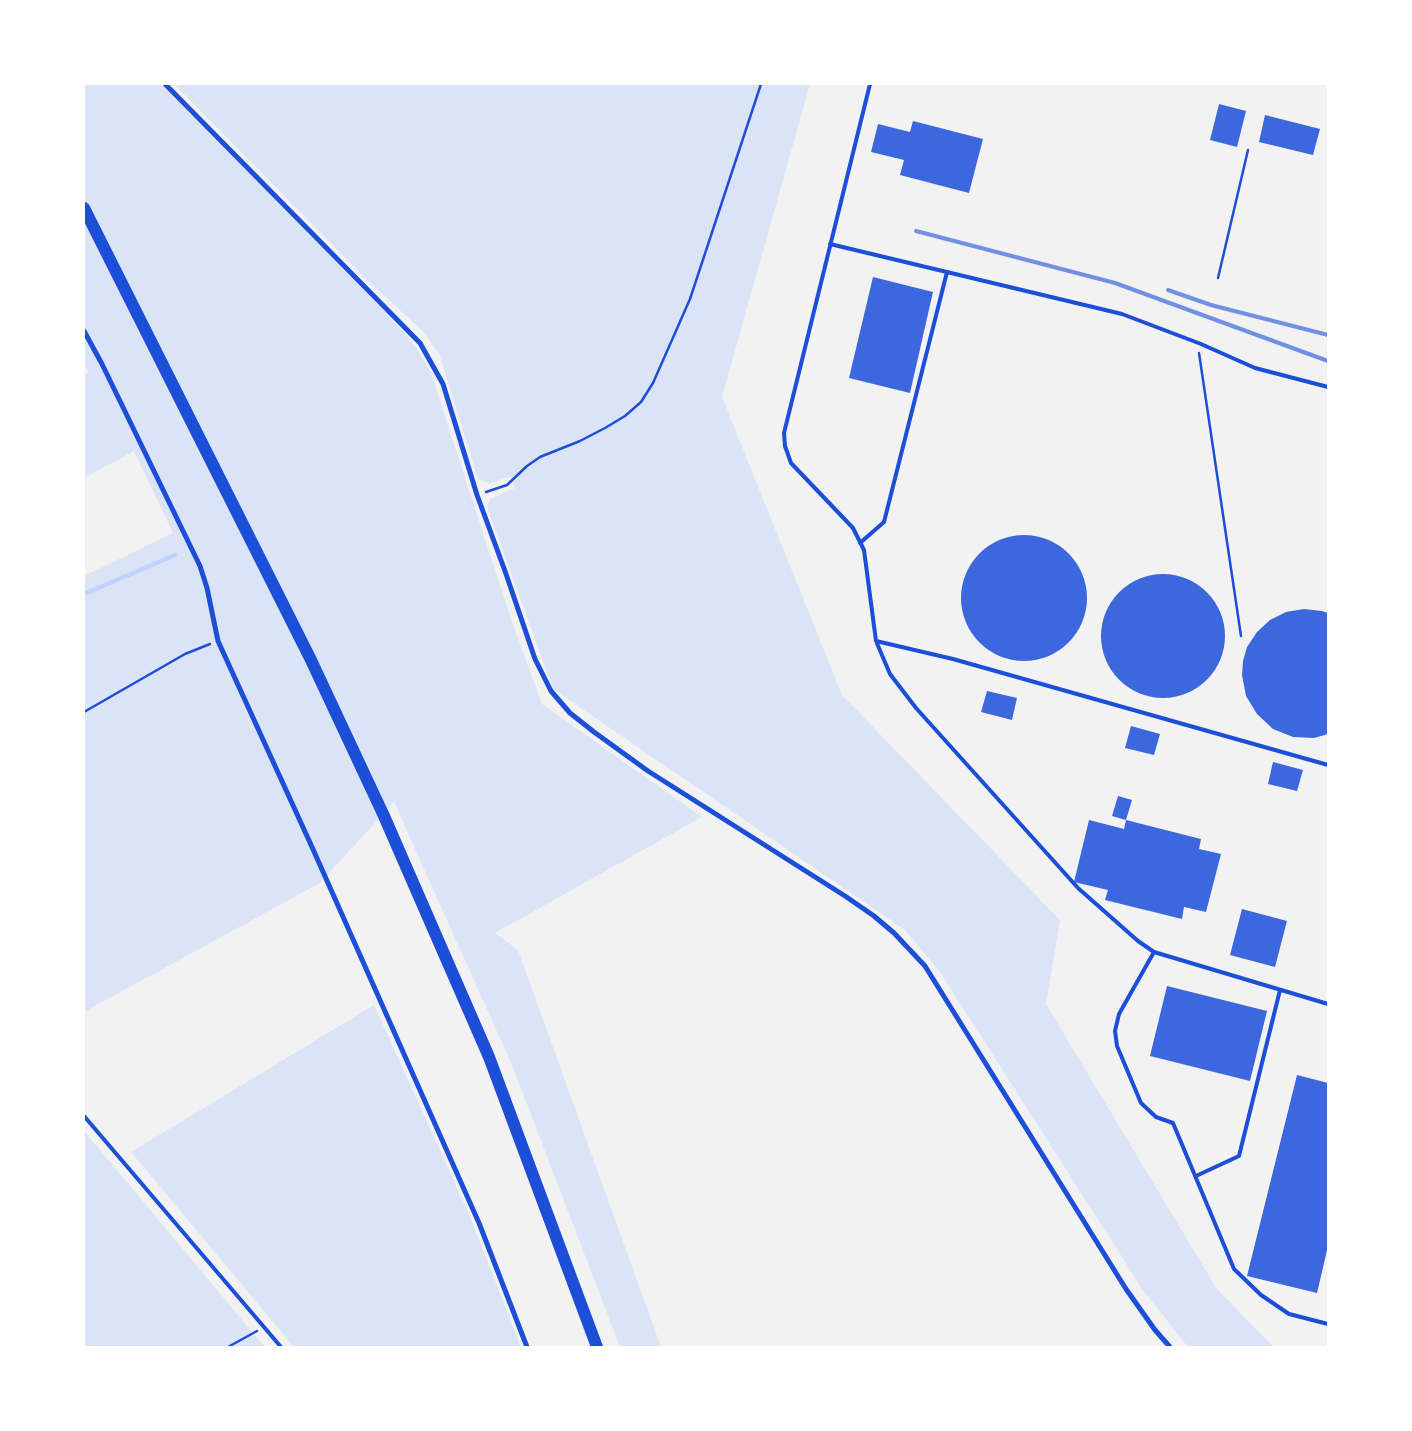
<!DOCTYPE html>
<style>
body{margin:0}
#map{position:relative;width:1412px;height:1431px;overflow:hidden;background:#f2f2f2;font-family:"Open Sans",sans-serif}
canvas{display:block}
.frame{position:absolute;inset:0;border:85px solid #fff;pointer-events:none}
</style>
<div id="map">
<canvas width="1412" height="1431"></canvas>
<div class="frame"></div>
</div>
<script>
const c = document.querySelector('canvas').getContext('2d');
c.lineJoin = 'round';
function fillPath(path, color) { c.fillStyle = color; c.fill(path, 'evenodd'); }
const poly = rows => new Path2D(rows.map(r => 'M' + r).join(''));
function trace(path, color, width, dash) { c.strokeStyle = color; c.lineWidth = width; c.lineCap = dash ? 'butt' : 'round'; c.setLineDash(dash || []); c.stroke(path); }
const green = poly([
 [84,84,160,84,270,194,403,331,419,352,431,373,512,622,542,704,702,817,495,933,518,950,661,1347,620,1347,512,1065,394,802,320,883,84,1012,84,576,173,533,134,451,84,478,84,376,89,373,84,363],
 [174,84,810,84,722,397,842,695,1060,920,1046,1004,1217,1289,1274,1347,1188,1347,1143,1290,940,972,905,930,553,689,487,507,490,499,515,488,510,476,490,484,478,479,439,353,423,331,373,286],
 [374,1005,469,1214,521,1347,294,1347,131,1152],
 [84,1131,265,1347,84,1347]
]);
const stream = poly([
 [84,594,175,555]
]);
const building = poly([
 [1219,104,1246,111,1237,147,1210,140],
 [1265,115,1320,129,1313,155,1259,142],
 [913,121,983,139,969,193,900,175,904,160,871,152,878,124,910,132],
 [873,277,933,292,910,393,849,378],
 '961 598a63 63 0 1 1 126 0a63 63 0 1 1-126 0Z',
 '1101 636a62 62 0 1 1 124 0a62 62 0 1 1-124 0Z',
 [1304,609,1322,611,1328,613,1328,734,1314,738,1293,737,1273,729,1257,714,1246,696,1242,675,1243,661,1247,647,1257,632,1270,620,1286,612],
 [987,691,1017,698,1012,720,981,712],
 [1131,726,1160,734,1154,755,1125,748],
 [1273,762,1303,770,1297,791,1268,784],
 [1118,796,1132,800,1126,820,1112,816],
 [1089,820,1124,829,1126,820,1201,839,1199,849,1221,854,1206,912,1184,907,1182,919,1105,900,1108,890,1074,882],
 [1242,909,1287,921,1275,967,1230,955],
 [1167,986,1267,1011,1250,1081,1150,1056],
 [1297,1075,1328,1083,1328,1246,1317,1293,1247,1276]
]);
const path = poly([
 [1218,278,1248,150],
 [1199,353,1241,636],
 [486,492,507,485,527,466,540,457,580,441,605,428,625,416,641,402,653,383,690,299,761,84],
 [84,712,185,654,210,644],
 [228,1347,257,1331]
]);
const service = poly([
 [870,84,784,433,785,446,791,463,853,528,864,550,876,641,890,674,916,708,1078,888,1138,941,1154,952,1328,1004],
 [830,244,1122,314,1201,344,1255,368,1328,387],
 [860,543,884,522,947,272],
 [876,641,953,659,1328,765],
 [1154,952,1119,1014,1115,1031,1117,1046,1141,1103,1156,1117,1173,1123,1234,1269,1261,1295,1289,1314,1328,1324],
 [84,1116,281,1347],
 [1196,1176,1239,1156,1280,990]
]);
const minor = poly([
 [165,84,420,343,443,384,477,495,505,571,535,659,551,691,570,713,594,732,648,771,845,896,874,916,894,933,925,966,1126,1289,1155,1330,1170,1347],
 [84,331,102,364,200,566,207,588,218,641,312,847,479,1223,527,1347]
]);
const primary = poly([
 [84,208,311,660,384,816,489,1057,597,1347]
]);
const rail = poly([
 [916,231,1115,283,1328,361],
 [1168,290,1211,305,1328,335]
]);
fillPath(green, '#dbe4f7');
trace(stream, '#bfd3fe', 4.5);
fillPath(building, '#3d67dc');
trace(path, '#1d4ed8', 2.5);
trace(service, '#1d4ed8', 4);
trace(minor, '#1d4ed8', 5);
trace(primary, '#1d4ed8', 12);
trace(rail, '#7290e2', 4);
</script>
